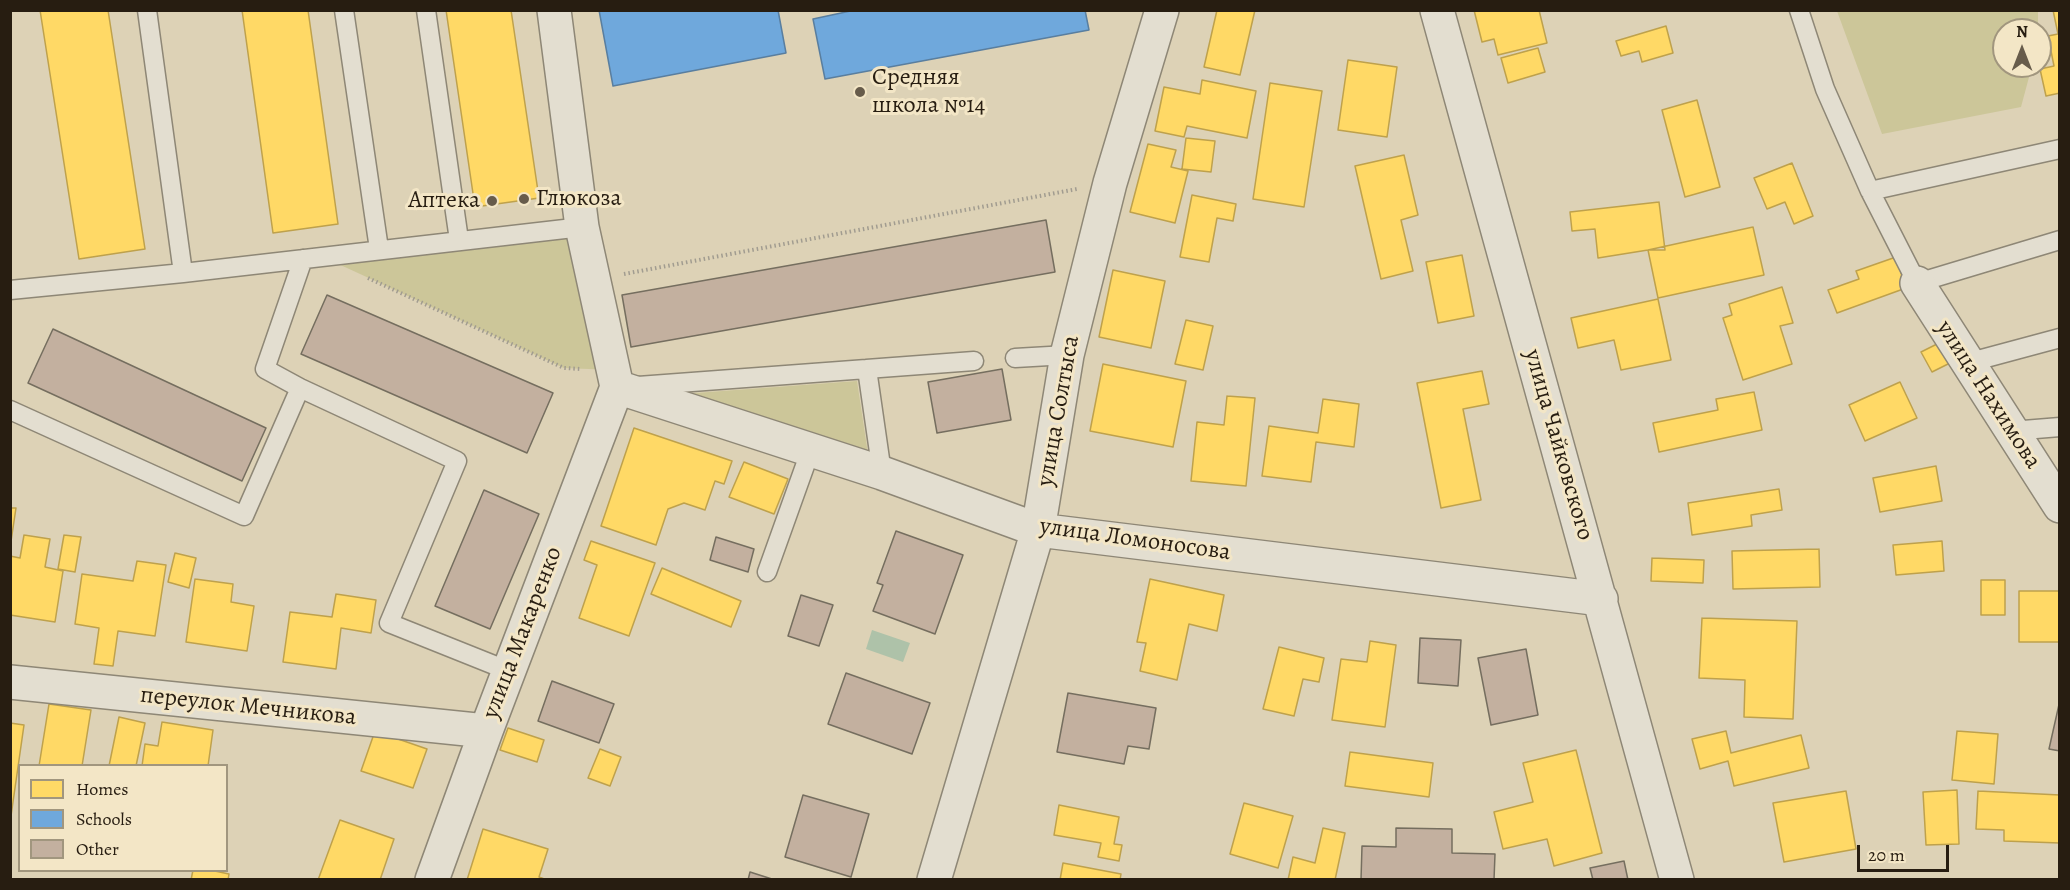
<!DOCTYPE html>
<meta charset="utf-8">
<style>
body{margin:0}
#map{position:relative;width:2070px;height:890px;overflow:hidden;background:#ddd2b6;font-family:Alegreya,serif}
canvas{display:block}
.frame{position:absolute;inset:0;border:12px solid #271d11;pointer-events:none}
.legend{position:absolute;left:18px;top:764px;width:210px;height:108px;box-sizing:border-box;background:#f3e6c6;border:2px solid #a1967e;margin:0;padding:8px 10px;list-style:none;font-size:18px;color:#271d11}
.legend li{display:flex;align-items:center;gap:12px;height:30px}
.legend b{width:30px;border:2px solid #a1967e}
.north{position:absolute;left:1992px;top:18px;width:60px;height:60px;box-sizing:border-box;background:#f3e6c6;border:2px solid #a1967e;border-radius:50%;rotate:0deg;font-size:16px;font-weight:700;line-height:24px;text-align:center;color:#271d11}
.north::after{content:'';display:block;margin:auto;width:21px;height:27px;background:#675c4b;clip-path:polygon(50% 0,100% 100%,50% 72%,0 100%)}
.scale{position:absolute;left:1857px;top:845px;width:92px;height:27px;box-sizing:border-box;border:3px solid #271d11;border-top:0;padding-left:8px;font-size:18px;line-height:21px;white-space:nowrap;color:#271d11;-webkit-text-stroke:4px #f3e6c6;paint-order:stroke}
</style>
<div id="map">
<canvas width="2070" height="890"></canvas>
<div class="frame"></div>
<ul class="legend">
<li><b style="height:16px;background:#ffd966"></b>Homes</li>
<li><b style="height:16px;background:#6fa8dc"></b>Schools</li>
<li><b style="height:16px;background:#c3b09f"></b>Other</li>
</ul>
<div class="north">N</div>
<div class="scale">20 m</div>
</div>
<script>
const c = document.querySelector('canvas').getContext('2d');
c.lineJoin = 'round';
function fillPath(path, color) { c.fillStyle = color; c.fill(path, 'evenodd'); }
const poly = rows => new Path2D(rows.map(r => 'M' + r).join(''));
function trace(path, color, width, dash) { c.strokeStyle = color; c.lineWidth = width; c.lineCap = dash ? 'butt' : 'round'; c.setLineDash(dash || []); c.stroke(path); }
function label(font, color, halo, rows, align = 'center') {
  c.font = font + ' Alegreya,serif'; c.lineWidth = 6; c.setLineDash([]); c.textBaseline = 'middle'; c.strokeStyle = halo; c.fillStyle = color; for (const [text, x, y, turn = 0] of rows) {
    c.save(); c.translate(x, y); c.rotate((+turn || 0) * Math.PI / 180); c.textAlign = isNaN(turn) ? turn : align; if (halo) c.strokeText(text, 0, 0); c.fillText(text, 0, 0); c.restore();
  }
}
const green = poly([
 [1837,11,2038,11,2038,30,2004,30,2004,66,2032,66,2021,107,1882,134],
 [582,227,613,370,564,368,321,256],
 [857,381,868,454,682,394]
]);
const water = poly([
 [872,630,910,643,903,662,866,649]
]);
const homes = poly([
 [40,10,108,10,145,249,79,259,40,10],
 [242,10,308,10,338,224,273,233,242,10],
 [446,10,511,10,539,198,475,207,446,10],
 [1217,10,1255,10,1240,75,1204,67,1217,10],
 [1474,10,1539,10,1547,43,1498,55,1494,39,1482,42,1474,10],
 [2053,10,2060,10,2060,93,2046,96,2040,69,2054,66,2048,36,2058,34,2053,10],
 [1666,26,1673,53,1642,62,1639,51,1621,56,1616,41,1666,26],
 [1538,48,1545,72,1508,83,1501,58,1538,48],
 [1348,60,1397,67,1387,137,1338,130,1348,60],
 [1202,80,1256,91,1247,138,1187,126,1184,137,1155,131,1164,87,1200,94,1202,80],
 [1270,83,1322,91,1304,207,1253,199,1270,83],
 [1697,100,1720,187,1685,197,1662,110,1697,100],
 [1186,138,1215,141,1211,172,1182,169,1186,138],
 [1148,144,1176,150,1171,167,1188,171,1175,223,1130,212,1148,144],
 [1404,155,1418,215,1401,220,1413,271,1381,279,1355,166,1404,155],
 [1792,163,1813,216,1794,224,1785,202,1767,209,1754,178,1792,163],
 [1192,195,1236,204,1233,221,1217,218,1209,262,1180,257,1192,195],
 [1659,202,1665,250,1648,250,1598,258,1595,229,1572,231,1570,212,1659,202],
 [1753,227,1764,275,1658,298,1648,250,1753,227],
 [1462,255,1474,316,1438,323,1426,262,1462,255],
 [1896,257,1906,288,1837,313,1828,290,1859,279,1856,271,1896,257],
 [1113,270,1165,281,1151,348,1099,337,1113,270],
 [1782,287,1793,323,1780,326,1792,364,1743,380,1723,318,1732,315,1729,304,1782,287],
 [1658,299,1671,360,1621,370,1614,340,1578,348,1571,318,1658,299],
 [1186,320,1213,326,1203,370,1175,364,1186,320],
 [1947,339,1958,359,1932,372,1921,352,1947,339],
 [1103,364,1186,381,1173,447,1090,431,1103,364],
 [1482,371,1489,404,1463,409,1481,500,1441,508,1417,383,1482,371],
 [1900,382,1917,418,1865,441,1849,405,1900,382],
 [1754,392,1762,430,1659,452,1653,423,1718,410,1716,399,1754,392],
 [1227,396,1255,398,1246,486,1191,481,1197,422,1224,425,1227,396],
 [1323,399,1359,404,1354,447,1316,442,1311,482,1262,476,1269,426,1318,433,1323,399],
 [634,428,732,461,724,484,715,481,705,510,684,503,668,509,656,545,601,526,634,428],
 [744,462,788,479,774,514,729,497,744,462],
 [1936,466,1942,501,1880,512,1873,478,1936,466],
 [1779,489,1782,510,1751,515,1752,526,1692,535,1688,503,1779,489],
 [10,508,16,508,10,548,10,508],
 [24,535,50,539,45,567,63,571,55,622,10,615,10,556,20,558,24,535],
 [64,535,81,537,75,572,58,569,64,535],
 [591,541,655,563,629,636,579,618,597,565,584,560,591,541],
 [1942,541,1944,571,1896,575,1893,545,1942,541],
 [1819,549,1820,587,1733,589,1732,551,1819,549],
 [175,553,196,558,189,588,168,582,175,553],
 [1652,558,1704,560,1703,583,1651,581,1652,558],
 [137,561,166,565,155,636,118,631,113,666,94,664,99,628,75,624,82,574,133,581,137,561],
 [662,568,741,601,731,627,651,594,662,568],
 [195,579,233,584,231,602,254,606,247,651,186,642,195,579],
 [1150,579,1224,595,1217,631,1189,624,1177,680,1140,671,1146,643,1137,642,1150,579],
 [1981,580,2005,580,2005,615,1981,615,1981,580],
 [2019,591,2060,591,2060,642,2019,642,2019,591],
 [336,594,376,600,371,633,341,628,336,669,283,662,290,612,332,617,336,594],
 [1702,618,1797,621,1793,719,1744,717,1745,680,1699,678,1702,618],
 [1370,641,1396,645,1385,727,1332,720,1341,659,1367,662,1370,641],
 [1279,647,1324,658,1319,682,1303,679,1294,716,1263,709,1279,647],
 [49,704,91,710,82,766,39,766,49,704],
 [119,717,145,723,136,766,109,766,119,717],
 [162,722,213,730,208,766,142,766,145,744,158,746,162,722],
 [10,723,24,725,11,816,10,816,10,723],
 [508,728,544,740,537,762,500,750,508,728],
 [375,731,427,749,413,788,361,771,375,731],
 [1726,731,1731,753,1801,735,1809,768,1734,786,1728,761,1700,769,1692,739,1726,731],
 [1957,731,1998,734,1994,784,1952,780,1957,731],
 [600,749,621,757,610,786,588,778,600,749],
 [1576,750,1602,853,1554,866,1547,839,1503,849,1494,812,1533,802,1523,763,1576,750],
 [1350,752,1433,763,1429,797,1345,786,1350,752],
 [1957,790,1959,844,1926,845,1923,792,1957,790],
 [1846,791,1856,849,1784,862,1773,803,1846,791],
 [1978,791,2060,795,2060,843,2004,841,2004,830,1976,829,1978,791],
 [1244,803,1293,816,1278,868,1230,854,1244,803],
 [1059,805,1119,817,1114,844,1122,845,1119,861,1098,857,1101,843,1054,835,1059,805],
 [340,820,394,839,380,880,318,880,340,820],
 [1323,828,1345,833,1335,880,1288,880,1293,857,1315,863,1323,828],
 [483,829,548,849,539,877,547,880,467,880,483,829],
 [1063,863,1121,874,1120,880,1060,880,1063,863],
 [193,870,210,870,229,874,228,880,191,880,193,870]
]);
const schools = poly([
 [599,10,778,10,786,53,613,86,599,10],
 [855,10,1085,10,1089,30,825,79,813,19,855,10]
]);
const building = poly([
 [1046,220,1055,272,631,347,622,295,1046,220],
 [327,295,553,393,527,453,301,354,327,295],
 [53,329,266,428,242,481,28,383,53,329],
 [1002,369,1011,420,937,433,928,382,1002,369],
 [484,490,539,514,490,629,435,606,484,490],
 [896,531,963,555,935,634,873,611,883,585,877,583,896,531],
 [716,537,754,549,748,572,710,560,716,537],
 [801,595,833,605,819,646,788,636,801,595],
 [1420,638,1461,640,1458,686,1418,683,1420,638],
 [1526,649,1538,715,1491,725,1478,658,1526,649],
 [846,673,930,703,912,754,828,724,846,673],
 [552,681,614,704,599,743,538,721,552,681],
 [1068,693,1156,708,1149,749,1128,746,1124,764,1057,752,1068,693],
 [2060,700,2060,751,2049,749,2060,700],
 [803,795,869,814,851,877,785,857,803,795],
 [1396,828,1452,829,1452,853,1495,854,1494,880,1361,880,1362,846,1396,847,1396,828],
 [1624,861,1628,880,1593,880,1590,868,1624,861],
 [750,872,775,880,748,880,750,872]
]);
const path = poly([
 [624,274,1077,189],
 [368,278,564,368,581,369]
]);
const lane = poly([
 [147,10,183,273],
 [344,10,379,249],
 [426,10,459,240],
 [1799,10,1825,89,1870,191,1917,283,2060,240],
 [1870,191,2060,149],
 [303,259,265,369,300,388,457,461,389,623,509,671],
 [10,290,183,273,582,227],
 [1015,358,1067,355],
 [1967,363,2060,338],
 [867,369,882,473],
 [638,386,974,361],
 [10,410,244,516,300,388],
 [2011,431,2060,427],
 [767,572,811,449]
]);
const street = poly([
 [554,10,582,227,617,387],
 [1437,10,1677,880],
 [1917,283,2060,506],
 [617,387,882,473,1038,530,1601,599],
 [10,682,486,731],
 [432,880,486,731,617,387],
 [934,880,1038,530,1067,355,1110,183,1162,10]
]);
const markers = [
 [860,92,6,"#675c4b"],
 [524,199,6,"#675c4b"],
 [492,201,6,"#675c4b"]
];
const poiNames = [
 ["Средняя",872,78],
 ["школа №14",872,106],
 ["Глюкоза",536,199],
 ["Аптека",480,201,"right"]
];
const streetNames = [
 ["улица Нахимова",1988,395,57],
 ["улица Солтыса",1059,411,-80],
 ["улица Чайковского",1558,445,74],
 ["улица Ломоносова",1135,540,8],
 ["улица Макаренко",523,633,-69],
 ["переулок Мечникова",248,707,6]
];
fillPath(green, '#ccc699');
fillPath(water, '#aec2a9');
fillPath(homes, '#ffd966');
trace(homes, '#bea14c', 1.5);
fillPath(schools, '#6fa8dc');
trace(schools, '#597e9f', 1.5);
fillPath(building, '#c3b09f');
trace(building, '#756e5f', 1.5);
trace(lane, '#8e8776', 21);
trace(street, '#8e8776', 36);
trace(path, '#a19c90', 4, [1.5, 3]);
trace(lane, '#e3ded0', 18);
trace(street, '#e3ded0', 33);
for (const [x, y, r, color] of markers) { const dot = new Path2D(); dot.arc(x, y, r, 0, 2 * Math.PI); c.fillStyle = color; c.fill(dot); trace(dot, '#f3e6c6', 2); }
label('24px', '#271d11', '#f3e6c6', poiNames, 'left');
label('24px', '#271d11', '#f3e6c6', streetNames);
</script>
